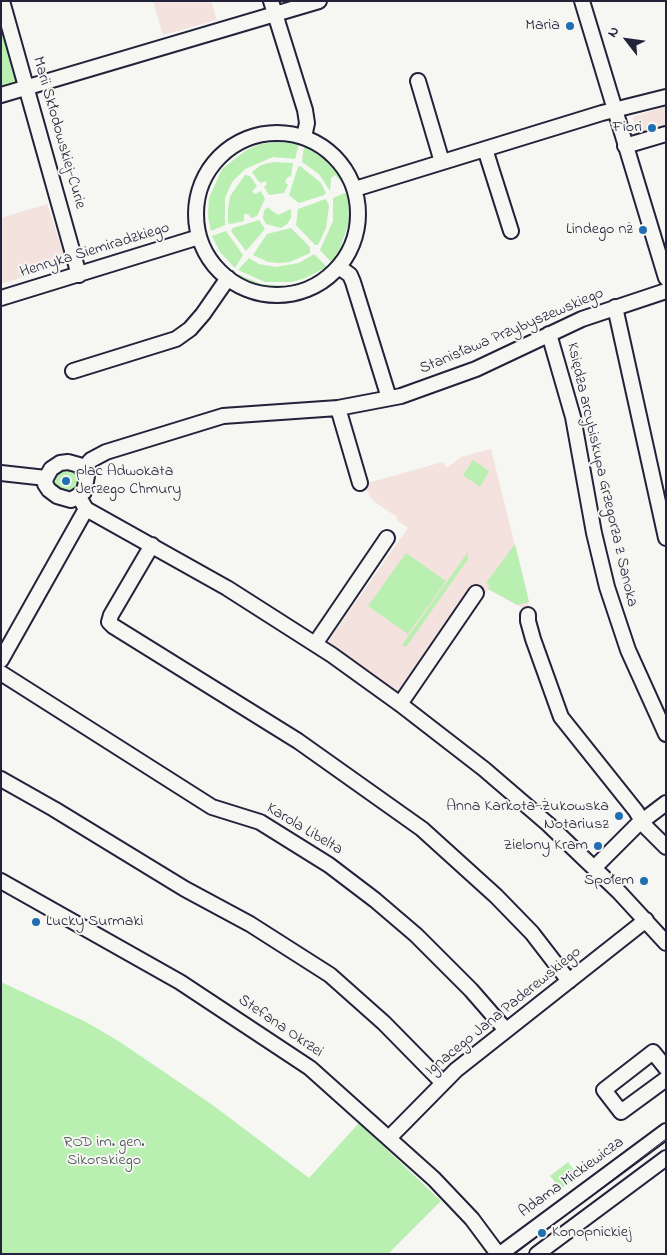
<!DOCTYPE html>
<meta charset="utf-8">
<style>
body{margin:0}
#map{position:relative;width:667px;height:1255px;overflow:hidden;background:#f6f6f2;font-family:"Indie Flower",sans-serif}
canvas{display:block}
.frame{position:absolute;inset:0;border:2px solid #22223b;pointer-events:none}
.north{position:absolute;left:602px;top:15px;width:50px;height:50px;-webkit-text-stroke:4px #f6f6f2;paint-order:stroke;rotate:300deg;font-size:14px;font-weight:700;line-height:20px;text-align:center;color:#22223b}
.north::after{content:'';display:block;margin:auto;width:18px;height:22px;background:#22223b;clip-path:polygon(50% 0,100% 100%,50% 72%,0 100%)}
</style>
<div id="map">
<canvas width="667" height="1255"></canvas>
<div class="frame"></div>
<div class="north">N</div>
</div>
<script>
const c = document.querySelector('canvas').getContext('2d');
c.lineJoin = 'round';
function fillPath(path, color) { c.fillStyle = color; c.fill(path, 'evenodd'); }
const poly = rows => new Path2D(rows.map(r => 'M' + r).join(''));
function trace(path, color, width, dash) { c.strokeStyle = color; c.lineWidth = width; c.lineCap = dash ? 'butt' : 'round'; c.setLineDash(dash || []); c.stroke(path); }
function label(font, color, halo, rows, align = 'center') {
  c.font = font + ' "Indie Flower",sans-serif'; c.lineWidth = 4; c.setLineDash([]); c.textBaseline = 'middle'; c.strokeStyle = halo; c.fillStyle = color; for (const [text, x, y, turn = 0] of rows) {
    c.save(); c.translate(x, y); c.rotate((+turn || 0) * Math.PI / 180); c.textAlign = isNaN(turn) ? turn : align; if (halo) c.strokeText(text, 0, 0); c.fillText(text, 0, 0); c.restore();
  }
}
const built = poly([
 [153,1,211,1,217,20,163,35],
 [666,106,666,132,639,140,633,117],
 [47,204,67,263,1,284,1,218],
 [491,449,529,602,526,610,488,589,484,595,471,586,397,692,327,643,408,528,396,519,397,517,372,500,364,484,443,462,447,468,461,457]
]);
const green = poly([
 [1,22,18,79,15,83,1,87],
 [279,136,288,138,287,140,265,141,252,145,239,151,219,169,206,195,205,221,202,222,205,190,215,169,223,159,236,149,251,141],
 [276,142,299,144,295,159,273,157,245,169,232,182,225,198,225,225,211,231,208,217,209,198,222,169,245,151,260,144],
 [310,142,336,159,346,177,325,155,309,146],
 [304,146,332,164,345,186,335,175,331,178,330,191,319,174,302,162],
 [273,162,293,163,291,176,287,178,285,182,288,185,284,193,269,195,264,187,267,184,265,181,261,183,259,182,252,172,261,165],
 [300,166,321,183,326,193,324,195,299,203,289,195,298,167],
 [245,175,250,176,257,186,252,192,255,194,261,191,265,199,257,216,251,218,248,214,244,214,244,221,231,224,228,223,228,209,230,196],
 [345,193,348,195,349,221,340,249,331,262,320,250,333,221,333,198],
 [326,199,329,206,326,228,318,245,315,245,296,225,298,209],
 [267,207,278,215,291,209,291,218,287,224,281,228,266,224,263,218,264,211],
 [259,220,265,229,246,251,231,231,233,228],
 [291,228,310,247,310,253,290,262,280,263,268,262,253,255,267,234],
 [226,231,243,255,235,268,220,252,212,236],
 [314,254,327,267,305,278,292,282,265,282,238,270,249,258,259,264,275,267,299,263],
 [325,271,326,274,304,286,283,290,253,285,237,278,240,275,261,284,287,286,300,283],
 [473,460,489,471,480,487,463,475],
 [60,470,67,469,76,472,81,478,76,489,69,492,57,489,52,483,52,477],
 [515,544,529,602,517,605,488,589,490,586,486,583],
 [468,552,468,559,406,647,402,645],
 [406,553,446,581,408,634,368,606],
 [1,982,86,1022,120,1042,214,1106,309,1178,359,1123,441,1201,388,1254,1,1254],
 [568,1162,578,1175,561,1189,550,1176]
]);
const minor = poly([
 [2,1,79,275],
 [271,1,305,110,307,123,304,137],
 [582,1,666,278],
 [418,81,442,162],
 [1,95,319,1],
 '196 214a81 81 0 1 1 162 0a81 81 0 1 1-162 0Z',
 [625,146,666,134],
 [485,149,511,231],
 [355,189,602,113,666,97],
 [339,267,350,275,353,282,389,398],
 [1,298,199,237],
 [615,307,666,538],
 [549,334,573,417,594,533,607,587,628,650,666,734],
 [73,371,176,339,190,329,203,314,228,278],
 [338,408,360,483],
 [68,462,79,465,87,476,84,492,71,500,57,496,49,490,45,484,46,478,51,469,60,463,68,462],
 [83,469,91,460,106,452,223,416,338,408,401,396,476,369,582,319,666,291],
 [1,473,46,478],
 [79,497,86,509,227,588,332,655,400,704,484,769,548,824,619,892,666,943],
 [152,545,111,615,109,622,113,626,298,741,422,829,496,896,532,933,569,981],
 [528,615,528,621,533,639,561,717,636,811,645,826,666,847],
 [315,644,387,538],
 [1,660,86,509],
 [1,673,212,807,260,822,329,865,375,900,416,935,471,990,505,1029],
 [400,704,476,593],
 [1,779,54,809,185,889,250,924,330,975,384,1023,442,1082],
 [594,868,637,825,666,803],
 [1,881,180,982,310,1068,434,1179,472,1219,498,1254],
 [666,1068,653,1052,604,1090,621,1112,666,1079],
 [389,1138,456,1070,646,920],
 [500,1254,666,1131],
 [537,1254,666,1158]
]);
const tram = poly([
 [515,1254,666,1139]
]);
const markers = [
 [570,26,5,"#1f6fb2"],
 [652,128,5,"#1f6fb2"],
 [643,230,5,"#1f6fb2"],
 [66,481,5,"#1f6fb2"],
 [619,816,5,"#1f6fb2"],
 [598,846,5,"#1f6fb2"],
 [644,881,5,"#1f6fb2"],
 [36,922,5,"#1f6fb2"],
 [542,1233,5,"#1f6fb2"]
];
const poiNames = [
 ["Maria",560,26],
 ["Fiori",642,128],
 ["Lindego nż",633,230],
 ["plac Adwokata",76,472,"left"],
 ["Jerzego Chmury",76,490,"left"],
 ["Anna Karkota-Żukowska",609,807],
 ["Notariusz",609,825],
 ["Zielony Kram",588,846],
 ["Społem",634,881],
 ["Lucky Surmaki",46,922,"left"],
 ["Konopnickiej",552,1233,"left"]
];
const streetNames = [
 ["Marii Skłodowskiej-Curie",58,133,74],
 ["Henryka Siemiradzkiego",95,251,-17],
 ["Stanisława Przybyszewskiego",512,332,-23],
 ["Księdza arcybiskupa Grzegorza z Sanoka",601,475,77],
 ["Karola Libelta",304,830,31],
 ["Ignacego Jana Paderewskiego",504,1012,-39],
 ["Stefana Okrzei",280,1027,34],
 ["Adama Mickiewicza",572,1178,-36]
];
const parkNames = [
 ["ROD im. gen.",104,1143],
 ["Sikorskiego",104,1161]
];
fillPath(built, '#f3e2dd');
fillPath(green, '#b9efb0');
trace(minor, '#22223b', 18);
trace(minor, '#f6f6f2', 14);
trace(tram, '#22223b', 1);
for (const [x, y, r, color] of markers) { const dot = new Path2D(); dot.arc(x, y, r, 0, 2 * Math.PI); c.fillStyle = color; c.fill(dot); trace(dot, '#f6f6f2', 2); }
label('16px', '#22223b', '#f6f6f2', poiNames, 'right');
label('16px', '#22223b', '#f6f6f2', streetNames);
label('16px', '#485558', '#f6f6f2', parkNames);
</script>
